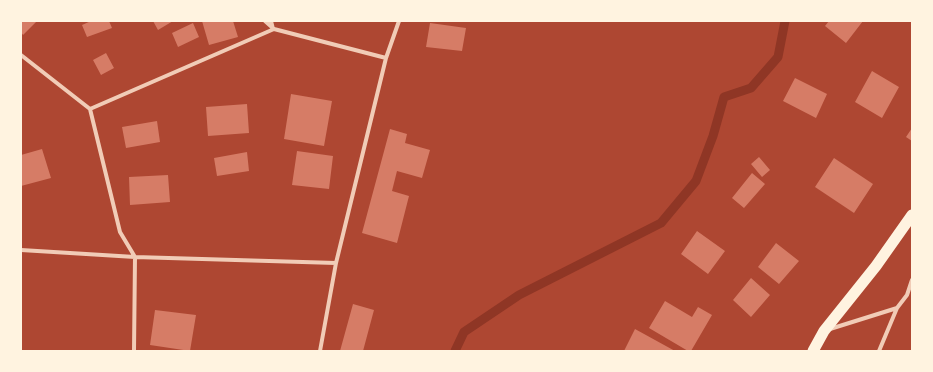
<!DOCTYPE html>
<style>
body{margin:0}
#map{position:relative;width:933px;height:372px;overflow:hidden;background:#c8553d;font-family:"Archivo Narrow",sans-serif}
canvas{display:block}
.frame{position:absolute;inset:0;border:22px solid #fff3e0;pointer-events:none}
</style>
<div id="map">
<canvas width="933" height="372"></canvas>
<div class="frame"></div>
</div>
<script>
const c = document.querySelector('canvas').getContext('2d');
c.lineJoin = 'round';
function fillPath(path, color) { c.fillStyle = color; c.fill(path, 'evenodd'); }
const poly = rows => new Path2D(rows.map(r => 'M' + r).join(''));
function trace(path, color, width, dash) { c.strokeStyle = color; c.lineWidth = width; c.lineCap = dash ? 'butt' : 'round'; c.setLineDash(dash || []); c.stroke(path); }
const green = poly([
 [21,21,912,21,912,351,21,351]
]);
const stream = poly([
 [455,351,464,332,519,295,661,223,696,181,713,136,724,97,751,88,778,57,785,21]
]);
const building = poly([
 [21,21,37,21,23,35,21,32],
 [91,21,109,21,112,28,87,37,82,25],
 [153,21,173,21,158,30],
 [202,21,233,21,238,37,209,45],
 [829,21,863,21,846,43,825,26],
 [193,23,199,37,178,47,172,33],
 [430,23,466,28,462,51,426,47],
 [106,53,114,68,101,75,93,60],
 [872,71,899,87,882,118,855,102],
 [795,78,827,94,816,118,783,101],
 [291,94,332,101,324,146,284,139],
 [247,104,249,133,208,136,206,107],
 [157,121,160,142,126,148,122,127],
 [912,128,912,141,906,137],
 [390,129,407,134,405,143,430,150,422,178,397,171,392,191,409,196,397,243,362,233],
 [42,149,51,178,21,186,21,155],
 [297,151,333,156,329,189,292,185],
 [247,152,249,171,217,176,214,158],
 [759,157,770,170,762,177,751,164],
 [834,158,873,184,854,213,815,187],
 [752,173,765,184,744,208,732,198],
 [168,175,170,202,130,205,129,177],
 [697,231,725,251,708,274,681,254],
 [776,243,799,261,779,284,758,267],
 [751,278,770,295,751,317,733,300],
 [665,301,692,317,698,307,712,315,691,351,688,351,649,328],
 [353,304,374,310,363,351,340,351],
 [155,310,196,315,190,351,150,345],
 [635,329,675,351,624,351]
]);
const minor = poly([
 [265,21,274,29,386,58],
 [271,21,273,29],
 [21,55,90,109],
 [21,250,135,257,336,263],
 [830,329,897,308,907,295,912,280],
 [134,351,135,257,120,232,90,109,274,29],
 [320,351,336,263,386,58,399,21],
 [879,351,897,308]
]);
const trunk = poly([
 [813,351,824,331,876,266,912,215]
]);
fillPath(green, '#ae4732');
trace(stream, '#8f3625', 9);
fillPath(building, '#d67c66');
trace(minor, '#f1ccb7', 4);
trace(trunk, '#fff3e0', 11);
</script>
